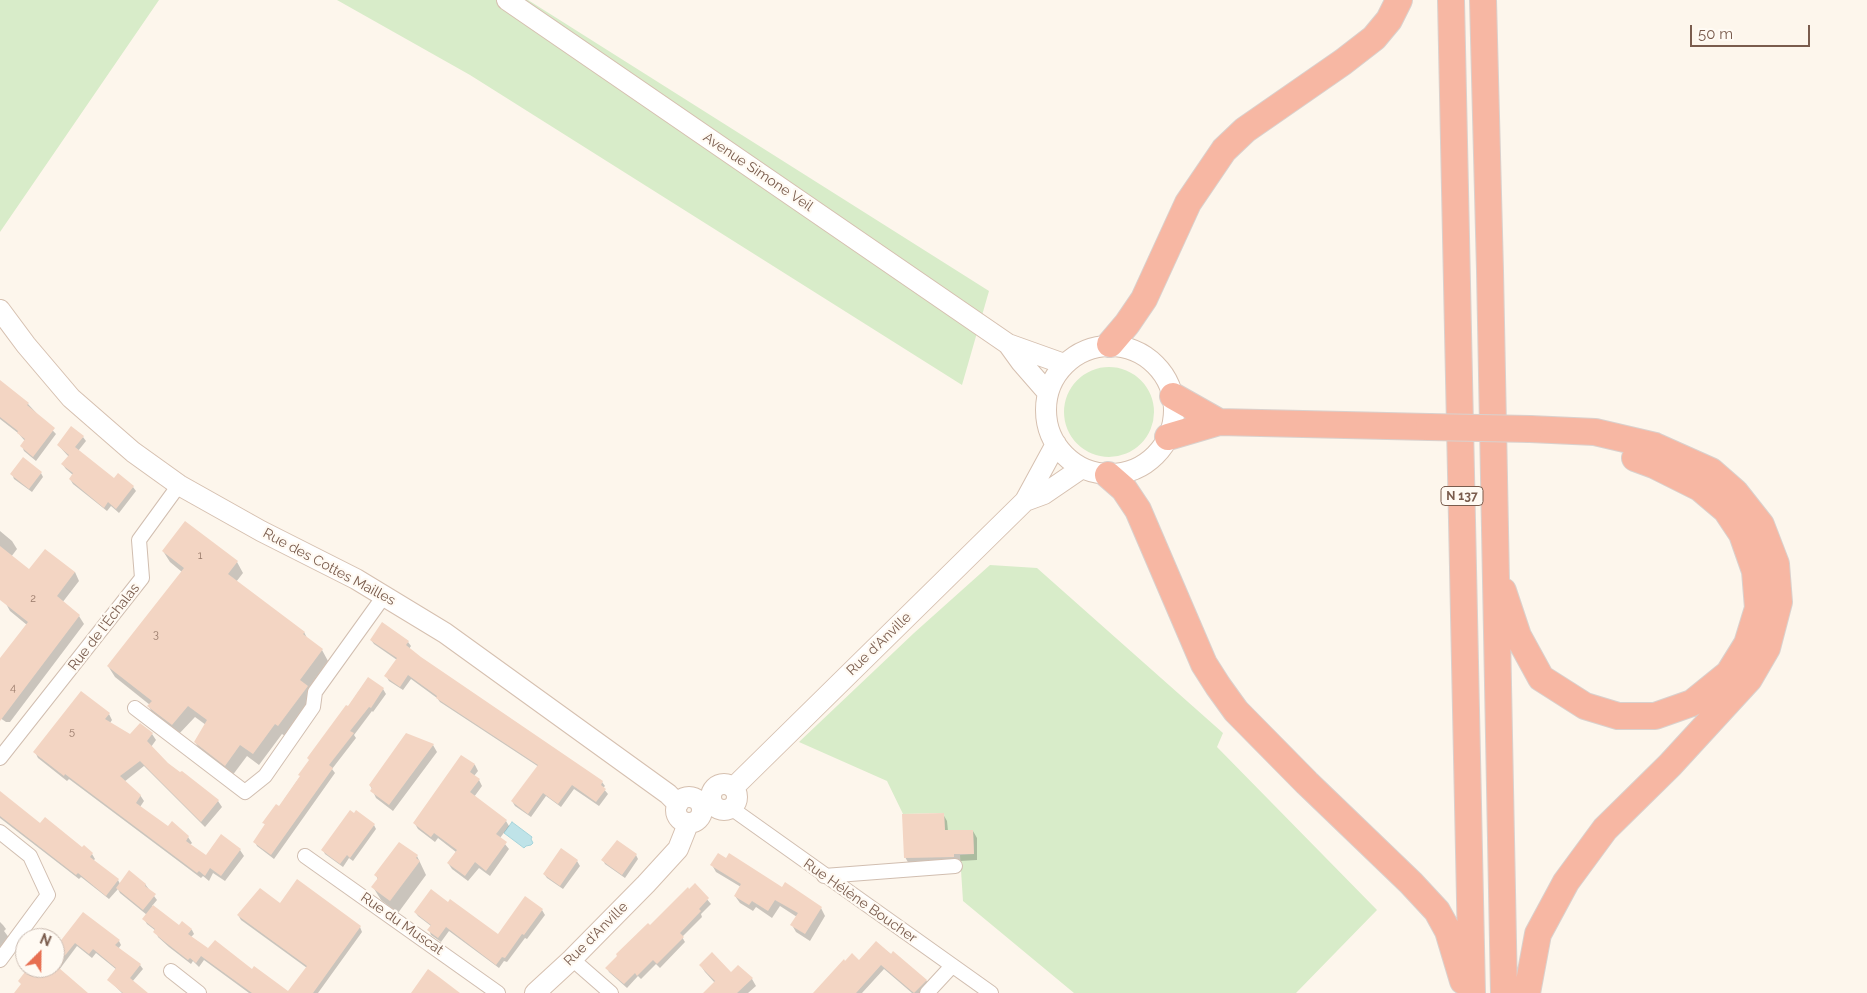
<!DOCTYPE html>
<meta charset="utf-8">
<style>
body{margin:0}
#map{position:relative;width:1867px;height:993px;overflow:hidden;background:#fdf6ec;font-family:Raleway,sans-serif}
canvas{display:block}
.north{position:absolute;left:15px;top:928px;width:50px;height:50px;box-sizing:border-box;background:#fffaf3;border:1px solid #cabbb1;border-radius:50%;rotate:23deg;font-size:14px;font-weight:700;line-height:20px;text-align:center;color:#7a5c4d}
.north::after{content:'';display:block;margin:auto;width:18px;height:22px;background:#e76f51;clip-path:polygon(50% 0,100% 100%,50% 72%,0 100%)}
.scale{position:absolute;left:1690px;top:25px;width:120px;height:22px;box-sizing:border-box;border:2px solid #7a5c4d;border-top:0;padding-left:6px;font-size:15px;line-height:18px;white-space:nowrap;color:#7a5c4d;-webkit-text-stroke:4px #fffaf3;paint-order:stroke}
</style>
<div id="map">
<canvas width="1867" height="993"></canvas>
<div class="north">N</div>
<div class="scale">50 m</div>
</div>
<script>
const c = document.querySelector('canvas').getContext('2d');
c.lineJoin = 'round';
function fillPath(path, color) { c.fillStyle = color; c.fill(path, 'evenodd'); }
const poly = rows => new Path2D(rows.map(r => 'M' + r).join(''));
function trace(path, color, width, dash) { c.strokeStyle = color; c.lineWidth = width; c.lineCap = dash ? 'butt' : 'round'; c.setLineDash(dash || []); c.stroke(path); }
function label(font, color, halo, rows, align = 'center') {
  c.font = font + ' Raleway,sans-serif'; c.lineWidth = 4.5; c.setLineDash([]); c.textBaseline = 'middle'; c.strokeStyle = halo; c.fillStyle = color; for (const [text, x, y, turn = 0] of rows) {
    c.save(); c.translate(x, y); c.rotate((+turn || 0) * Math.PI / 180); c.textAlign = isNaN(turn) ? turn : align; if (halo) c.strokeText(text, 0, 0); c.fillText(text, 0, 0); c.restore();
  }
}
const green = poly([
 [0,0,159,0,0,232],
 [337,0,528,0,989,291,962,385,470,75],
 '1064 412a45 45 0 1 1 90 0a45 45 0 1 1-90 0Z',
 [990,565,1037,568,1223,733,1217,747,1377,910,1296,993,1074,993,963,901,960,855,974,854,973,830,959,830,945,834,944,813,903,814,887,781,799,742,914,633]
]);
const water = poly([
 [512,822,532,837,531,839,533,843,531,845,526,846,524,848,504,833,512,822]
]);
const shadow = poly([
 [0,384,28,404,56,434,36,461,24,451,22,446,25,441,18,433,0,419],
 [83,437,86,441,78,451,114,480,133,487,136,491,119,513,111,506,107,511,73,484,70,479,73,475,66,469,63,465,69,457,58,445],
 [41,473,43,477,32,492,14,479,12,474],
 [0,531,12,541,17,549,11,557,29,571,75,572,79,581,62,603,79,616,84,624,10,722,6,722,0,718,0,660,27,625,10,611,5,602,0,577],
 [163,551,237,562,243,573,236,582,304,632,308,640,322,650,328,661,308,689,313,698,285,736,282,734,259,765,247,756,232,776,202,753,195,742,206,725,195,717,178,735,155,718,149,707,150,705,115,677,108,666,182,572,170,562],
 [371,640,408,642,411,646,409,649,420,658,602,782,605,786,603,788,608,794,599,806,574,789,561,807,546,796,531,817,515,806,512,801,539,767,440,702,437,698,411,679,403,690,389,681,386,676,397,660,374,644],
 [368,678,383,689,386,694,373,712,372,711,354,735,356,738,332,769,335,773,274,859,257,846,255,842,266,826,264,823,279,807],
 [109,714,112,720,110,723,131,736,152,734,156,740,151,747,167,764,180,774,182,772,218,801,222,807,205,827,144,766,124,782,140,795,144,801,140,807,168,828,188,837,192,843,190,845,206,857,221,836,240,850,244,856,225,881,213,873,209,881,203,876,201,878,69,779,67,781,38,758,35,752],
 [433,745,437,752,393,811,376,798,370,785],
 [461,757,475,765,478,771,474,776,479,780,482,786,474,797,506,821,509,826,500,838,509,849,490,876,479,868,468,881,452,869,448,863,456,852,438,838,435,842,418,829,415,824],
 [0,796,40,824,82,849,84,847,92,854,95,859,93,861,118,880,120,884,145,884,157,900,152,906,179,927,182,923,192,930,194,934,191,937,208,951,253,970,288,993,307,968,241,920,238,915,280,905,360,927,362,932,318,993,249,993,204,960,199,967,193,961,191,964,169,947,158,937,156,931,147,924,144,919,147,915,120,893,118,889,109,899,81,877,79,879,0,818],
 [943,814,947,821,948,831,973,831,977,838,977,860,909,864,905,857],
 [374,825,376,829,353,861,349,858,343,867,325,854,323,850],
 [636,855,638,859,625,878,605,864,603,860],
 [417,856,426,875,398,913,381,900,373,887,378,880,376,875],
 [577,861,580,866,563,889,547,878,544,874],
 [712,865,783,889,821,908,825,916,810,941,796,932,792,925,797,917,780,906,772,918,756,907,753,911,740,903,735,896,741,887,716,872],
 [695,885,711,904,701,914,702,917,682,937,685,942,660,968,656,964,641,979,638,976,627,988,609,972,607,968],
 [526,898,542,910,545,915,527,939,525,938,507,962,504,961,499,968,449,931,441,942,431,935,429,930,431,926,418,916,415,912,449,903,498,936],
 [84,914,119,941,121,945,118,949,140,965,143,969,132,982,145,993,122,993,109,980,117,970,96,953,92,958,77,946,59,970,80,993,18,993,30,968,55,968,55,941,60,944],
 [0,922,3,925,6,929,4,931,10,939,0,953],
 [876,943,926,980,929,985,921,993,912,993,884,969,862,993,815,993,859,962],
 [701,966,731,973,738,966,752,979,756,986,748,993,705,993,715,983,705,972]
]);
const building = poly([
 [0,380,29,403,27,405,55,428,33,457,20,446,25,439,17,433,18,431,0,417],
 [71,426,84,436,75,447,114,478,118,473,134,486,116,509,108,502,104,508,69,479,73,473,61,464,69,455,57,445],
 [23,457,42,472,29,489,10,474],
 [185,521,238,561,228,574,305,632,303,634,323,649,300,680,308,686,278,726,275,724,253,754,240,745,225,766,194,742,207,720,188,706,172,725,147,706,152,701,107,666,184,568,162,551],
 [0,546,29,569,45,549,75,572,57,596,80,615,0,721,0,658,28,622,0,600],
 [382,622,409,641,406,645,421,657,603,781,601,785,606,789,596,802,572,785,558,804,543,793,528,814,511,801,538,765,436,698,437,696,408,675,400,687,384,676,397,658,370,640],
 [368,677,384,688,371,708,369,707,350,731,354,733,329,765,333,768,271,855,253,842,265,824,262,823,276,804,279,806,300,776,298,775,309,760,307,758,346,705,348,706],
 [81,691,110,713,105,719,130,734,140,723,153,733,147,741,168,763,180,772,182,771,219,800,201,822,140,761,120,776,141,795,136,803,168,826,172,821,189,836,186,841,206,855,221,834,241,849,221,876,210,868,205,876,199,871,197,873,65,774,64,776,33,752],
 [406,733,434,744,389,805,370,791,372,788,369,785],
 [461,755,475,764,470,772,480,779,470,792,507,820,496,834,507,842,486,871,475,862,465,876,447,863,457,850,434,833,431,837,413,823],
 [0,791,40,823,45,817,82,847,84,845,93,853,90,857,119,879,106,896,78,873,76,875,0,816],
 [350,810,354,813,356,810,375,824,350,858,347,855,340,864,321,850],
 [944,813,945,830,973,830,974,854,954,854,954,857,904,858,902,814],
 [617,840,637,854,622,875,601,860],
 [399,842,418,855,416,858,420,861,390,901,371,887,378,878,374,875],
 [561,848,578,860,560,886,543,874],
 [718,853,726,858,729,853,782,887,785,882,822,907,805,934,790,925,798,913,775,900,768,911,752,901,749,905,734,896,741,884,710,865],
 [129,870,146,884,145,886,156,894,143,910,116,888],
 [297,879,361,926,313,993,252,993,201,956,196,963,190,958,188,960,165,942,153,932,155,929,142,919,153,905,179,925,182,921,192,929,188,934,208,948,202,955,215,940,252,969,254,966,288,991,307,966,237,915,260,888,280,903],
 [695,883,709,898,699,909,701,911,680,933,684,937,657,964,653,960,637,976,635,973,624,984,605,968,617,956,616,954,648,923,650,925,688,887,689,889],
 [431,889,448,902,450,899,498,934,525,896,543,909,524,935,522,934,505,958,502,957,496,965,446,927,438,938,427,930,431,925,414,912],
 [83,912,120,940,115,945,141,964,130,978,148,993,123,993,107,980,116,968,93,949,89,954,75,943,55,968,59,968,88,993,14,993,21,984,18,981,28,968,55,968,55,948],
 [876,941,891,954,893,951,927,980,914,993,881,965,856,993,813,993,844,959,845,961,852,953,859,960],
 [712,952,731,972,738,965,753,978,737,993,703,993,715,981,699,965],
 [428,969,439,977,460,993,411,993]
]);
const street = poly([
 [135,708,245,792,265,776,313,707,315,692,384,596],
 [0,758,142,578,139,540,179,485],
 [731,808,991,993],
 [0,832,30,856,48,895,0,960],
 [305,856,498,993],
 [824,876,955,866],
 [572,959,611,993],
 [171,971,199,993],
 [927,993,952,966]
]);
const secondary = poly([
 [507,0,1008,344,1064,364],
 [0,310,26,345,71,398,133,452,179,485,261,531,356,579,445,633,668,794,678,804],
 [1008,344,1021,362,1048,393],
 '1046 410a64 64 0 1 1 128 0a64 64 0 1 1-128 0Z',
 [1025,501,1044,494,1082,468],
 '711 797a13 13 0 1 1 26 0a13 13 0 1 1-26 0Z',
 [733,788,1025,501,1056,444],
 '676 810a13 13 0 1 1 26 0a13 13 0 1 1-26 0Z',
 [535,993,572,959,646,884,678,849,686,829,687,823]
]);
const highway = poly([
 [1451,0,1472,993],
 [1483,0,1490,271,1504,993],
 [1110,344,1127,324,1144,299,1188,203,1224,150,1245,130,1343,62,1374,38,1389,20,1399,0],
 [1173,396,1219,422],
 [1168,437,1219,422,1429,427],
 [1108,475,1124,489,1138,510,1204,664,1218,686,1236,711,1307,783,1411,883,1437,911,1448,931,1463,981],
 [1503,591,1518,636,1541,678,1585,706,1618,716,1655,716,1692,703,1729,673,1747,644,1758,608,1755,571,1742,534,1726,510,1700,488,1654,465,1635,458],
 [1527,993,1538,934,1566,882,1605,829,1670,765,1749,679,1767,648,1779,602,1776,564,1761,525,1735,492,1711,471,1655,446,1595,432,1530,429]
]);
const highwayBridge = poly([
 [1429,427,1530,429]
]);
const numberNames = [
 ["1",200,556],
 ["2",33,599],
 ["3",156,635],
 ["4",13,688],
 ["5",72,732]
];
const shields = [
 [1462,496,42]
];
const shieldNames = [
 ["N 137",1462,496]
];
const streetNames = [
 ["Avenue Simone Veil",758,172,34],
 ["Rue des Cottes Mailles",329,567,28],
 ["Rue de l'Échalas",104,627,-52],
 ["Rue d'Anville",879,644,-44],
 ["Rue Hélène Boucher",860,901,35],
 ["Rue du Muscat",402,924,35],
 ["Rue d'Anville",596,934,-45]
];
fillPath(green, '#d8ecc9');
fillPath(water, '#bfe3e8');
trace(water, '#a5d3da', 1);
fillPath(shadow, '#0003');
fillPath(building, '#f3d5c3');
trace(street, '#d1beb0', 16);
trace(secondary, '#d6c0b0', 22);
trace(highway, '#dad1cd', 28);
trace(street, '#fff', 14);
trace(secondary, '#fff', 20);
trace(highway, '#f7b7a3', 26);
trace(highwayBridge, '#dad1cd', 28, []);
trace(highwayBridge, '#f7b7a3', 26);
label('11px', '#987a6a', null, numberNames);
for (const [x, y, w] of shields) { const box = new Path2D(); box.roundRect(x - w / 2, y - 9.5, w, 19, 4); c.fillStyle = '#fffaf3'; c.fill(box); trace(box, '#7a5c4d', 1); }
label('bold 12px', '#7a5c4d', null, shieldNames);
label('14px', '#7a5c4d', '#fffaf3', streetNames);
</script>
